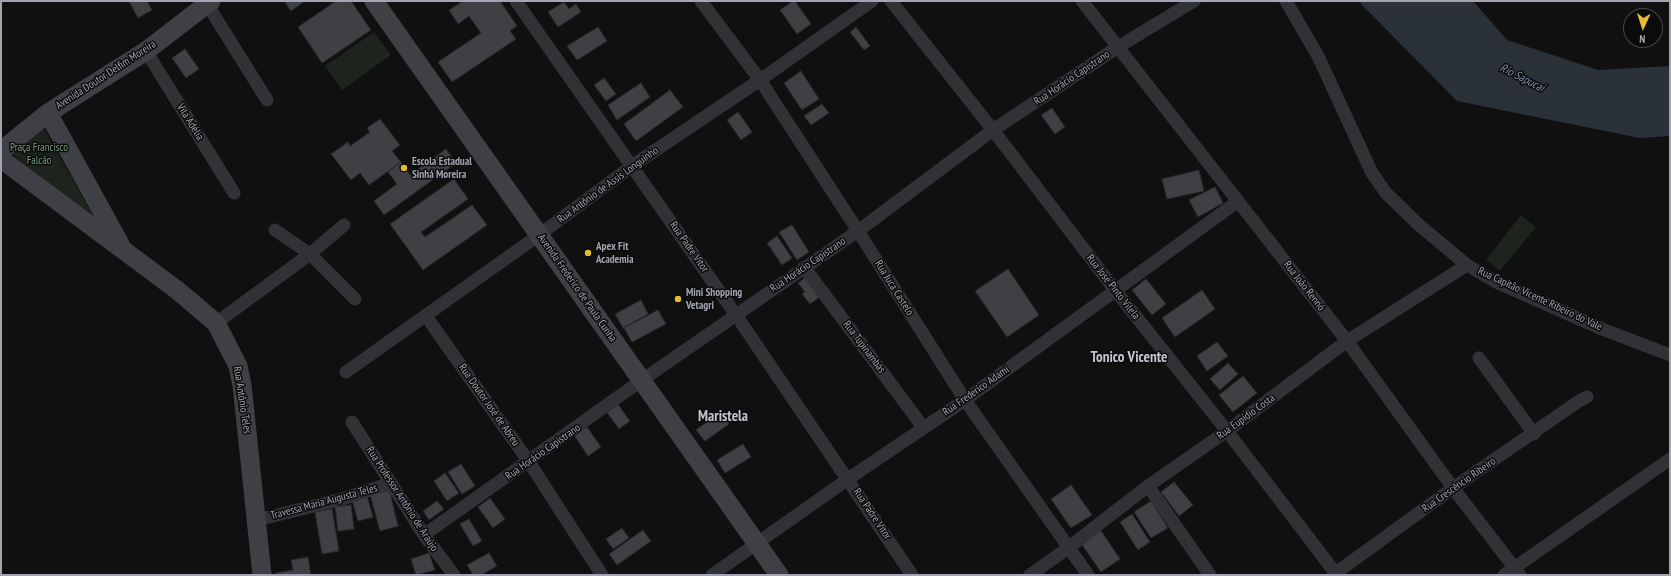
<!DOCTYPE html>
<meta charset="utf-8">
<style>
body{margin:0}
#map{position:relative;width:1671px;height:576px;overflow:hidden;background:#101011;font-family:"PT Sans Narrow",sans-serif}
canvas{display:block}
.frame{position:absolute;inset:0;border:2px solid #a2a5b1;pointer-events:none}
.north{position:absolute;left:1623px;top:8px;width:40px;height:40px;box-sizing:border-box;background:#0b0b0c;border:1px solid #47494e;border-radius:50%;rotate:183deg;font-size:11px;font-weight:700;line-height:16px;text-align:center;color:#a2a5b1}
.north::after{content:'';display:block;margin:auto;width:14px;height:18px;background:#e7bc32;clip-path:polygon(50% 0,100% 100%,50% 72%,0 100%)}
</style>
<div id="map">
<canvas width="1671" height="576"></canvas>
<div class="frame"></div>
<div class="north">N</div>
</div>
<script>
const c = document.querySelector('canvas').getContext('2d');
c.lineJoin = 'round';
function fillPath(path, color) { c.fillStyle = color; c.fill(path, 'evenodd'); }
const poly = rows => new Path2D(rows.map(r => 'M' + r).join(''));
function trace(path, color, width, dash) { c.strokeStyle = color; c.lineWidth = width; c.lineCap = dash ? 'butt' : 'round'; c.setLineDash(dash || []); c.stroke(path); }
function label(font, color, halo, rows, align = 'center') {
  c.font = font + ' "PT Sans Narrow",sans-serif'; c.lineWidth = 3; c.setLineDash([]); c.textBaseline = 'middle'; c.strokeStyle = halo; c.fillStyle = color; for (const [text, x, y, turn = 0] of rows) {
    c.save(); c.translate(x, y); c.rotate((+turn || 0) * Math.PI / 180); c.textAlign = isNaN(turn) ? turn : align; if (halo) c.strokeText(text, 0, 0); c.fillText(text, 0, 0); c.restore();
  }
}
const green = poly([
 [374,32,391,55,342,90,325,66],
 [44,129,100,228,11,153],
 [1521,215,1536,227,1500,271,1486,260]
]);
const water = poly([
 [1360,1,1473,1,1507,40,1598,70,1670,66,1670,136,1640,138,1457,101,1361,4]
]);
const building = poly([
 [129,1,147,1,152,10,138,18,129,1],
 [284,1,305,1,291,11,284,1],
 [336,1,351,1,371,30,322,63,298,27,336,1],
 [463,1,500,1,517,26,510,31,516,39,452,82,438,62,481,33,469,16,458,24,449,10,463,1],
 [793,1,795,1,811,24,797,34,780,10,793,1],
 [564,2,569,9,576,4,581,12,558,27,548,12,564,2],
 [598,27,607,41,577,60,567,46,598,27],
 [856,27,870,46,864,50,850,32,856,27],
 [185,49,199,69,186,78,172,58,185,49],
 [801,71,819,99,802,110,784,83,801,71],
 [604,78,616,94,606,101,594,85,604,78],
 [641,83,650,97,617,120,608,105,641,83],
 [670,90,683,107,636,141,624,124,670,90],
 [822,104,829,113,811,125,804,116,822,104],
 [1052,108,1065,127,1055,134,1041,115,1052,108],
 [738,112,752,132,741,140,727,120,738,112],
 [380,119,400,145,392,151,401,162,369,185,360,173,351,180,331,154,348,142,350,146,370,132,367,128,380,119],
 [446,149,456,163,384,215,374,201,397,184,388,172,401,162,410,175,446,149],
 [1199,170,1204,191,1167,199,1162,179,1199,170],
 [454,179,468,199,421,232,425,237,472,205,487,225,423,270,390,224,454,179],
 [1215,187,1223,203,1198,217,1189,200,1215,187],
 [792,225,809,252,797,260,779,232,792,225],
 [777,236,792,258,782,265,767,243,777,236],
 [1008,269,1039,315,1007,337,975,291,1008,269],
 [807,276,821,296,810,304,802,294,805,292,798,283,807,276],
 [1146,279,1166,304,1152,315,1132,290,1146,279],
 [1202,290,1215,309,1175,337,1162,318,1202,290],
 [641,300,648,314,623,328,615,314,641,300],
 [658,310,666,324,632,342,624,328,658,310],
 [1217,342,1228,356,1207,371,1197,356,1217,342],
 [1228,363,1238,374,1220,390,1210,379,1228,363],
 [1243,376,1257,393,1233,412,1219,395,1243,376],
 [617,403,630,421,619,429,606,411,617,403],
 [720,412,729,424,705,441,696,430,720,412],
 [587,427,601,447,588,456,574,435,587,427],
 [743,444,751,457,725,473,717,460,743,444],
 [461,464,475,486,462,494,448,472,461,464],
 [445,473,459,493,447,501,434,481,445,473],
 [1174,482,1193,505,1179,516,1161,492,1174,482],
 [1071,485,1092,515,1071,528,1051,499,1071,485],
 [389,489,398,526,380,531,370,494,389,489],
 [367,496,373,517,358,521,352,500,367,496],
 [490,498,505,519,493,528,478,507,490,498],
 [437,501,444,509,429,520,423,511,437,501],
 [1151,501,1168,528,1151,538,1134,512,1151,501],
 [351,505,354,529,338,531,335,507,351,505],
 [332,509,339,551,322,554,315,512,332,509],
 [1132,514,1150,542,1138,550,1120,522,1132,514],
 [469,519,482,541,473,546,460,524,469,519],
 [622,528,629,538,613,549,606,539,622,528],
 [1100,529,1120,559,1101,572,1080,542,1100,529],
 [643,530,651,541,617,565,609,554,643,530],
 [429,553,435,570,416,575,411,559,429,553],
 [489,553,497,566,481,575,473,575,467,565,489,553],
 [308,557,311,575,276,575,276,573,293,570,291,560,308,557]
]);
const street = poly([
 [516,1,736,315,912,575],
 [701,1,760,80,858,231,965,400,1088,575],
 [891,1,993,130,1115,290,1227,431,1337,575],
 [1082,1,1347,341,1453,488,1520,575],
 [1286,1,1318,56,1372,173,1386,193,1419,225,1467,265,1494,281,1602,329,1670,355],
 [207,4,267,100],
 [146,51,234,193],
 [275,230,310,254,355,299],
 [804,267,923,427],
 [426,316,529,462,602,575],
 [216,323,310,254,344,225],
 [1479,358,1534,434],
 [346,372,539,235,632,166,760,80,872,1],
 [352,422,424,535,454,575],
 [1148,486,1210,575],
 [257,520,342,499,391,483],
 [424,535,642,380,858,231,993,130,1118,47,1194,1],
 [712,575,848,479,965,400,1237,202],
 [1030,575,1068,548,1148,486,1227,431,1347,341,1467,265],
 [1333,575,1453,488,1579,401,1587,397],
 [1504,575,1670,459]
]);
const secondary = poly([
 [374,1,779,575],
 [48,113,120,244],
 [1,151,48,113,146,51,211,1],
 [1,159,177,290,216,323,238,366,242,385,262,575]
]);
const markers = [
 [404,168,4,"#e7bc32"],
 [588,253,4,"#e7bc32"],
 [678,299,4,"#e7bc32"]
];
const streetNames = [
 ["Avenida Doutor Delfim Moreira",106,75,-33],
 ["Rua Horácio Capistrano",1072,78,-34],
 ["Vila Adélia",190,122,58],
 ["Rua Antônio de Assis Longuinho",608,185,-36],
 ["Rua Padre Vitor",689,247,55],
 ["Rua Horácio Capistrano",808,265,-34],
 ["Rua João Rennó",1304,286,52],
 ["Rua José Pinto Vilela",1113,287,52],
 ["Avenida Frederico de Paula Cunha",577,288,55],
 ["Rua Juca Castelo",894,288,58],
 ["Rua Capitão Vicente Ribeiro do Vale",1540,299,25],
 ["Rua Tupinambás",864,347,53],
 ["Rua Frederico Adami",976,391,-35],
 ["Rua Antônio Teles",242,400,81],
 ["Rua Doutor José de Abreu",489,405,55],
 ["Rua Eupídio Costa",1246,417,-36],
 ["Rua Horácio Capistrano",543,452,-35],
 ["Rua Crescêncio Ribeiro",1459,485,-35],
 ["Rua Professor Antônio de Araújo",402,499,57],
 ["Travessa Maria Augusta Teles",324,502,-15],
 ["Rua Padre Vitor",872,514,56]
];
const parkNames = [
 ["Praça Francisco",39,148],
 ["Falcão",39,161]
];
const poiNames = [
 ["Escola Estadual",412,162],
 ["Sinhá Moreira",412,175],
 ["Apex Fit",596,247],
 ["Academia",596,260],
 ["Mini Shopping",686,293],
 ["Vetagri",686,306]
];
const waterNames = [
 ["Rio Sapucaí",1522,78,27]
];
const districtNames = [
 ["Tonico Vicente",1129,358],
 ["Maristela",723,417]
];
fillPath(green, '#1d241e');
fillPath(water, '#2a3139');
fillPath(building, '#3f4044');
trace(building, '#2a2a2d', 1);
trace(street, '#313236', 13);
trace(secondary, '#3f4046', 19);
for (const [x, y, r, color] of markers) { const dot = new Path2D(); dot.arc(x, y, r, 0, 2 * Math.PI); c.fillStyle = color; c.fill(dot); trace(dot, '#0b0b0c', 1.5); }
label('11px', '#a2a5b1', '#0b0b0c', streetNames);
label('11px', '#7a9c7f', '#0b0b0c', parkNames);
label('bold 11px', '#a2a5b1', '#0b0b0c', poiNames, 'left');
label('italic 12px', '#7a8fac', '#0b0b0c', waterNames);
label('bold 15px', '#c3c4ce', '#0b0b0c', districtNames);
</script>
